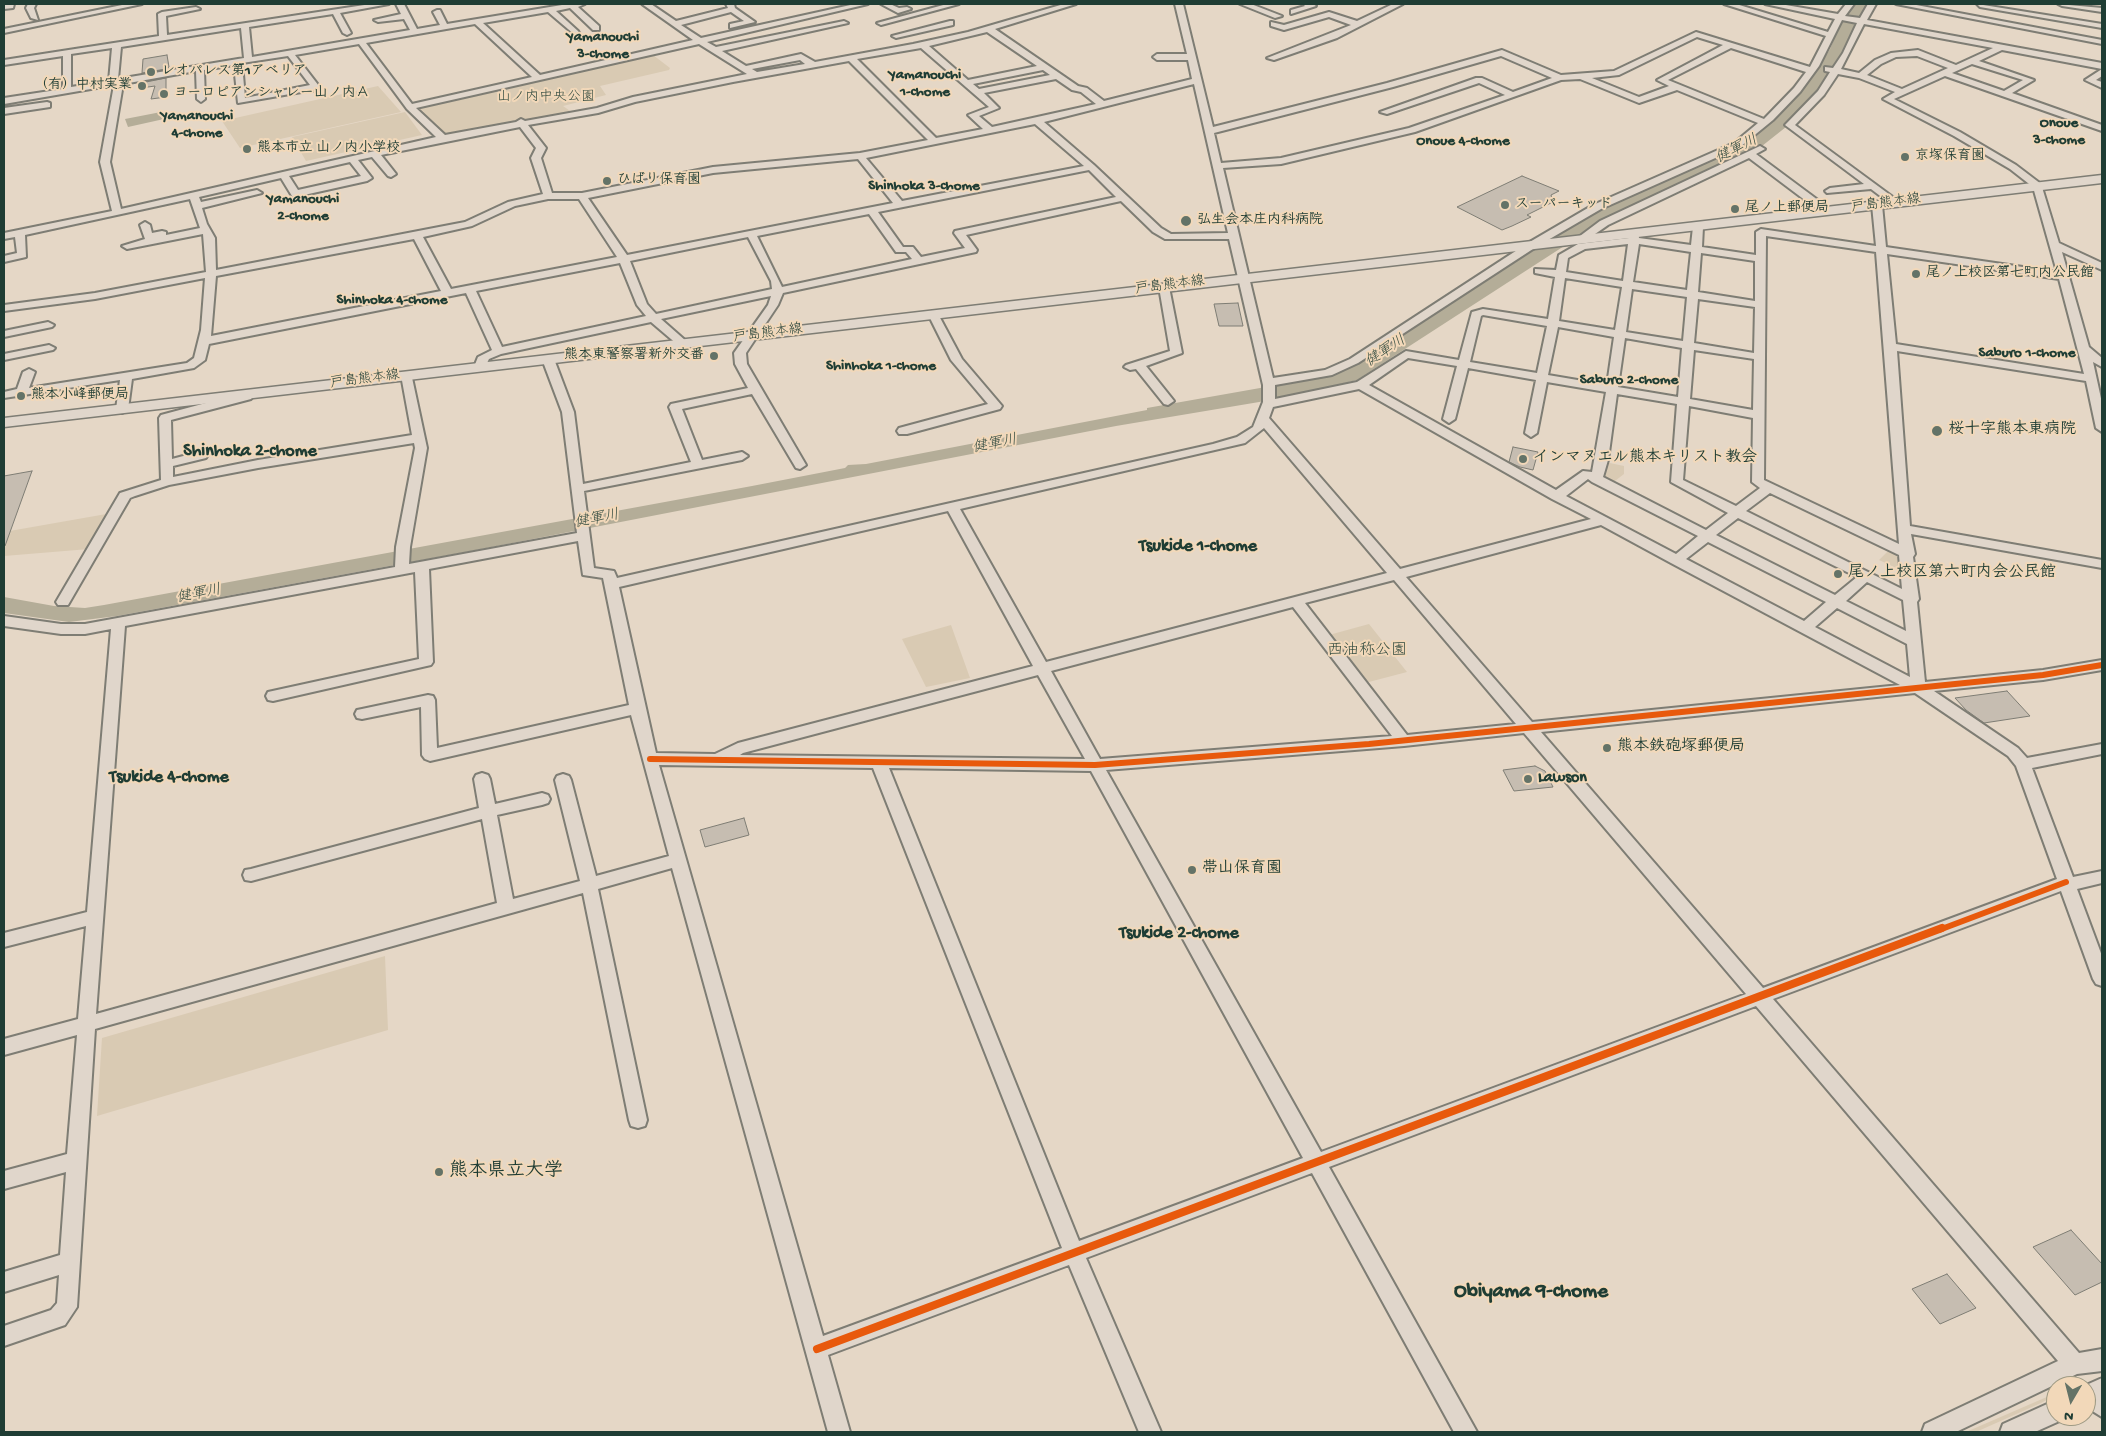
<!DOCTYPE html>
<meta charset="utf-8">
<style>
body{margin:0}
#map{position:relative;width:2106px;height:1436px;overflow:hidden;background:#e5d7c6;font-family:"Gochi Hand",sans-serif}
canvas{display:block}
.frame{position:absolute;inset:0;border:5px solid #1f3d34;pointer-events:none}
.north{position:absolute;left:2046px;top:1376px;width:50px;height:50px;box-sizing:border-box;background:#f2d8b9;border:1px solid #9e9a84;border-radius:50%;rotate:188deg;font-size:14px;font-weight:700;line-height:20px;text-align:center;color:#1f3d34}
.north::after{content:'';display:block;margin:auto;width:18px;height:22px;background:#647367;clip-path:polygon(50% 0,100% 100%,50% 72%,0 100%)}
</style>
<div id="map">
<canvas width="2106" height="1436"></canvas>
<div class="frame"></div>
<div class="north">N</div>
</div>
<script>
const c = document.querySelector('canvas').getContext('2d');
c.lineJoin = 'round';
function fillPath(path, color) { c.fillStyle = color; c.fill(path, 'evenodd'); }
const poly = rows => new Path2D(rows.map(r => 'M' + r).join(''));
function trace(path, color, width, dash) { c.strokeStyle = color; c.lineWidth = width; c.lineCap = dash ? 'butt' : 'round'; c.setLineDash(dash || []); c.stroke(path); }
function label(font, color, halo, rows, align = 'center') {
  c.font = font + ' "Gochi Hand","Klee One",sans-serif'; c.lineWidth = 4; c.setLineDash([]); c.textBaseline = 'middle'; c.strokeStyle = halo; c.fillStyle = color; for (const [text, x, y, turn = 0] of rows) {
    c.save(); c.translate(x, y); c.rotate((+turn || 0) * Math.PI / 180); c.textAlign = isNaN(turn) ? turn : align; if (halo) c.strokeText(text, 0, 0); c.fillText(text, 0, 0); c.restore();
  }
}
const green = poly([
 [653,55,670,68,669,70,600,86,606,95,563,106,573,113,451,135,443,134,417,110,421,106],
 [378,86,401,112,240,148,222,121],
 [405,112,422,135,306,161,292,137],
 [1605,462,1624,466,1624,474,1611,484,1605,479],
 [112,513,89,549,4,556,4,532],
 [1890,549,1901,555,1905,572,1879,560],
 [1369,624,1407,672,1365,683,1329,635],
 [951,625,970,678,926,687,902,639],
 [385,956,388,1030,97,1116,102,1038],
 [2056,1393,2056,1395,2041,1403,1976,1432,1966,1432]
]);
const water = poly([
 [1853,4,1870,4,1860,17,1846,51,1819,92,1786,127,1762,146,1592,228,1357,380,1289,397,1116,426,471,551,117,616,69,622,4,613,4,597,54,606,85,608,104,605,752,486,845,468,848,465,866,464,1147,410,1147,408,1328,376,1351,367,1382,348,1577,220,1730,150,1790,101,1812,77,1830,49,1842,20,1845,20,1847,12],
 [161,112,164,119,128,127,125,119]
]);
const building = poly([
 [167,55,169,67,166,69,142,73,143,59,167,55],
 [166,78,166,97,151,99,155,86,141,88,141,83,166,78],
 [1522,176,1559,191,1551,195,1553,202,1527,215,1531,217,1512,226,1502,230,1457,207,1522,176],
 [1238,303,1243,326,1219,326,1214,304,1238,303],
 [1513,447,1538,452,1533,470,1520,467,1509,462,1513,447],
 [32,471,5,546,4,546,4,476,32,471],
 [2007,691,2030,716,1984,723,1966,710,1955,698,2007,691],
 [1535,766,1545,771,1553,787,1514,791,1503,770,1535,766],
 [744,818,749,835,705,847,700,830,744,818],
 [2071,1230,2102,1264,2102,1282,2075,1295,2033,1247,2071,1230],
 [1947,1274,1976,1308,1940,1324,1912,1289,1947,1274]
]);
const minor = poly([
 [14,4,13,8,4,9,4,5,14,4],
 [28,4,36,4,34,8,38,20,31,18,26,8,28,4],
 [127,4,142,4,4,33,4,29,127,4],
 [371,4,389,4,340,13,351,33,347,35,343,33,333,14,249,27,252,57,410,30,404,19,378,22,374,20,401,14,396,4,404,4,417,29,440,25,433,12,437,10,440,10,447,24,568,4,585,4,578,7,599,26,599,30,593,30,570,8,556,11,578,31,579,33,575,35,548,12,483,23,540,75,693,40,642,4,651,4,676,21,728,8,726,4,734,4,735,8,755,22,730,28,730,24,744,21,731,12,681,25,701,38,855,4,868,4,707,42,716,47,844,21,848,23,722,51,746,66,801,54,815,62,913,44,968,32,1064,4,1076,4,995,29,1078,86,1087,88,1104,101,1192,79,1188,60,1157,60,1153,57,1157,54,1187,54,1175,4,1183,4,1213,127,1387,83,1502,50,1561,75,1614,71,1696,32,1810,67,1826,36,1724,4,1736,4,1828,32,1835,19,1765,4,1780,4,1838,14,1846,4,1854,4,1845,16,1860,18,1868,4,1876,4,1867,20,2102,63,2102,69,2002,50,1979,61,2034,80,2012,93,2102,125,2102,131,1945,76,1894,99,1960,132,2016,165,2041,184,2059,243,2102,263,2102,270,2062,252,2089,347,2102,358,2102,367,2093,362,2102,403,2102,432,2096,428,2086,381,1897,351,1910,526,2102,560,2102,568,1911,534,1915,554,1913,557,1919,599,1917,602,1925,682,2043,670,2102,660,2102,670,2043,680,1934,691,2018,748,2027,758,2102,744,2102,754,2032,768,2073,877,2102,871,2102,883,2077,889,2102,956,2102,986,2096,984,2093,979,2061,891,1773,999,2079,1353,2102,1349,2102,1371,2077,1374,1956,1432,1922,1432,1925,1424,2058,1361,1756,1006,1329,1167,1477,1432,1454,1432,1312,1173,1086,1258,1161,1432,1139,1432,1069,1265,828,1355,850,1432,828,1432,672,868,598,889,647,1120,645,1126,638,1128,631,1126,629,1120,583,893,95,1029,77,1307,65,1325,4,1346,4,1326,51,1310,57,1303,59,1275,4,1292,4,1272,60,1255,66,1172,4,1189,4,1171,67,1154,77,1035,4,1055,4,1039,78,1019,86,926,4,947,4,933,87,912,111,629,85,634,61,634,4,626,4,616,61,624,85,624,395,567,396,547,415,448,414,443,258,468,169,485,135,496,130,498,68,605,58,605,56,602,120,493,161,480,159,418,161,415,247,392,253,396,251,399,171,420,172,459,202,451,208,455,206,458,173,466,173,477,258,460,412,435,401,375,403,373,411,373,427,448,410,547,409,564,577,533,562,412,542,359,544,357,552,357,554,359,574,412,583,484,691,462,669,407,671,404,748,388,735,364,734,353,768,305,771,296,661,319,686,341,686,345,678,345,651,322,501,354,489,359,484,369,480,370,474,367,478,357,492,350,466,293,209,344,205,360,194,368,132,379,128,409,122,413,116,409,120,380,4,398,4,392,17,389,23,372,29,369,35,372,29,388,187,363,194,358,201,330,205,278,95,299,4,311,4,305,95,293,206,272,203,234,127,249,122,246,145,239,140,225,145,222,150,225,152,233,162,231,166,232,166,235,200,228,190,199,25,235,26,257,4,262,4,256,17,253,15,237,4,239,4,233,112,211,100,162,114,85,4,104,4,98,63,89,63,56,4,65,4,60,159,36,158,14,162,12,196,7,200,9,166,16,167,35,371,4],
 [1842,20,1857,23,1843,53,1833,68,1825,67,1825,71,1830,72,1818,91,1785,125,1864,184,1830,188,1825,191,1827,193,1871,189,1892,205,1901,203,1795,125,1824,95,1838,74,1859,78,1895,92,1883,99,1954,136,2010,169,2033,187,2057,272,1886,247,1882,205,1877,202,1872,205,1876,246,1761,229,1756,232,1756,255,1702,247,1703,227,1698,224,1693,227,1691,245,1639,238,1638,232,1634,231,1630,232,1629,238,1578,244,1559,255,1556,270,1535,269,1535,273,1555,277,1548,319,1483,309,1472,312,1459,360,1406,351,1357,382,1275,399,1275,385,1332,375,1358,363,1536,247,1601,209,1740,147,1773,120,1800,92,1819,66,1842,20],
 [475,24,532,77,412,104,366,43,475,24],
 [1864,24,1993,48,1956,65,1918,50,1891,53,1875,60,1859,73,1841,69,1864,24],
 [241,28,244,58,118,79,121,47,241,28],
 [987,32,1037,66,968,80,929,46,987,32],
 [1697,37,1723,45,1657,80,1669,86,1639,97,1592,78,1619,75,1697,37],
 [359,44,407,109,436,137,121,209,110,162,123,84,196,71,197,99,201,102,205,99,204,70,234,65,238,103,313,90,318,93,322,90,295,55,359,44],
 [699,44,747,74,633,97,597,108,525,121,521,119,516,122,445,135,416,108,699,44],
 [112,48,109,81,71,87,71,54,112,48],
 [921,48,989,107,968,115,983,129,936,138,857,59,921,48],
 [1731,48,1806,72,1794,88,1764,119,1668,80,1731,48],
 [288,56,310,85,245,98,242,63,288,56],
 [1501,56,1552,78,1513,92,1482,78,1476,78,1380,112,1387,114,1479,83,1505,95,1409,128,1281,158,1221,163,1214,133,1393,87,1501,56],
 [1917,56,1948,68,1902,89,1867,75,1881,64,1896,57,1917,56],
 [800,60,805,64,757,72,752,69,800,60],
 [849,61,928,140,860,153,713,167,582,193,552,193,541,158,546,148,528,125,598,113,635,102,733,82,849,61],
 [1972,64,2023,80,2004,91,1952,73,1972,64],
 [1043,70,1050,75,979,89,973,84,1043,70],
 [1056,79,1072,90,1081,92,1096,104,992,127,979,116,999,108,984,93,1056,79],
 [1580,79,1639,103,1677,90,1758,123,1734,143,1593,205,1528,243,1350,359,1325,370,1273,378,1223,168,1281,164,1415,132,1561,80,1580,79],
 [1194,84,1228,233,1171,234,1161,228,1094,165,1044,122,1194,84],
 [1035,124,1084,166,902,201,866,158,1035,124],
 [520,127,536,148,531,158,543,194,508,202,465,222,216,270,215,238,207,224,202,208,262,193,257,190,201,202,199,197,281,178,292,196,295,197,367,181,372,178,358,160,372,157,388,176,391,177,396,174,381,155,520,127],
 [858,159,893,203,627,255,588,198,713,173,858,159],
 [350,162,361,176,298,190,289,176,350,162],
 [1089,170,1116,197,955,231,954,233,965,248,921,257,913,247,903,247,878,212,1089,170],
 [548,199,579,199,617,257,451,289,423,237,472,226,515,206,548,199],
 [1121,201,1153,232,1165,239,1229,239,1263,385,1263,402,1253,427,1237,437,1213,444,617,578,614,571,594,568,584,491,742,460,748,456,742,452,702,460,682,409,752,394,796,468,800,469,806,465,747,364,746,353,778,305,783,293,976,252,977,250,966,235,1121,201],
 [869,214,896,252,906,252,912,259,782,287,757,236,869,214],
 [1766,236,1876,252,1899,544,1764,480,1766,236],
 [748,237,771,281,772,289,656,314,647,304,630,261,748,237],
 [414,239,441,291,211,336,216,276,414,239],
 [1628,244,1623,281,1566,272,1568,258,1585,249,1628,244],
 [1639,244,1691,252,1687,290,1633,282,1639,244],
 [1701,253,1755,261,1755,301,1698,292,1701,253],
 [1887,254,2059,279,2084,374,1896,344,1887,254],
 [620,263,637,305,646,316,502,347,476,291,620,263],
 [1565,278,1622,287,1615,330,1559,321,1565,278],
 [1632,289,1687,297,1683,341,1626,332,1632,289],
 [1698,299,1755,307,1754,353,1694,343,1698,299],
 [1483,315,1547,326,1537,373,1470,362,1481,316,1483,315],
 [1558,327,1614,337,1607,385,1548,375,1558,327],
 [1625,338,1682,348,1678,397,1618,387,1625,338],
 [1694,350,1754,359,1753,410,1690,399,1694,350],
 [1408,358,1457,366,1443,419,1449,423,1455,419,1468,368,1536,380,1525,433,1531,437,1537,433,1547,382,1606,392,1592,472,1583,471,1556,490,1369,385,1408,358],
 [1359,389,1552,499,1591,519,1400,569,1269,418,1273,407,1359,389],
 [1617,394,1677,404,1671,482,1728,513,1706,530,1603,477,1608,460,1617,394],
 [1689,406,1753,418,1752,482,1760,488,1736,506,1683,480,1689,406],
 [1264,428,1387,573,1046,662,960,509,1245,443,1264,428],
 [1588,479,1592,482,1698,536,1676,554,1566,496,1588,479],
 [1770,493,1899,555,1902,589,1746,511,1770,493],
 [948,511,1033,666,738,743,715,754,656,753,619,587,948,511],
 [1738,518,1857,577,1835,595,1716,535,1738,518],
 [1601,525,1671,563,1900,685,1532,722,1406,577,1601,525],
 [578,541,583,575,603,578,629,705,437,748,435,700,433,696,428,695,362,709,357,710,355,714,357,718,362,719,421,707,422,755,425,759,430,761,631,715,669,856,596,876,571,780,569,776,563,774,557,776,555,780,580,881,513,899,497,815,542,805,548,803,550,799,548,795,542,793,495,804,490,779,488,775,482,773,476,775,474,779,479,808,251,869,245,870,243,875,245,880,251,881,482,819,497,903,96,1014,125,626,415,572,419,659,268,692,266,696,268,700,273,701,431,665,433,662,429,569,578,541],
 [1708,542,1826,602,1804,621,1686,559,1708,542],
 [1394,580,1516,724,1407,735,1305,603,1394,580],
 [1867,582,1903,600,1906,631,1846,601,1867,582],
 [1293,607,1392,736,1100,759,1051,671,1293,607],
 [1837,608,1907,644,1910,677,1815,627,1837,608],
 [1038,675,1085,759,740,755,743,753,1038,675],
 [1915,693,2008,756,2016,766,2057,879,1763,988,1541,732,1915,693],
 [1524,733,1746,994,1321,1152,1106,770,1404,746,1524,733],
 [659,765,873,768,1062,1248,823,1336,659,765],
 [889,768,1091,771,1303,1158,1079,1241,889,768],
 [881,4,890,4,899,8,907,7,911,9,898,13,881,4],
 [947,4,959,4,881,25,877,23,947,4],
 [1240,4,1251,4,1282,16,1275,18,1240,4],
 [1303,4,1313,4,1316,6,1291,14,1291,10,1305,6,1303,4],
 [1393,4,1403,4,1337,38,1274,60,1267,58,1351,25,1329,17,1284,30,1271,26,1271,22,1284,25,1329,12,1357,21,1393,4],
 [1896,4,1911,4,2102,40,2102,44,1896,4],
 [1977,4,2102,24,2102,28,1980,7,1977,4],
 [2058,4,2102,8,2102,12,2062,6,2058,4],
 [950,21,953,21,953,25,896,38,892,36,950,21],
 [2102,69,2102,76,2096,80,2102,82,2102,88,2085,80,2102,69],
 [47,102,50,103,50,107,4,114,4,108,47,102],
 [1760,146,1765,149,1756,154,1830,209,1830,213,1822,213,1749,158,1608,225,1585,241,1576,239,1600,221,1760,146],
 [1164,284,1169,287,1182,353,1146,366,1174,401,1168,405,1164,404,1136,369,1130,370,1124,367,1126,365,1170,351,1159,287,1164,284],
 [933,311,938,314,962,359,1002,406,1000,409,907,434,899,434,897,431,899,428,988,404,951,360,928,314,933,311],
 [48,322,54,325,52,327,4,337,4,331,48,322],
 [49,345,55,348,53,350,4,360,4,354,49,345],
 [2102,1378,2102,1417,2086,1407,2086,1386,2084,1386,2102,1378],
 [2056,1400,2056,1416,2065,1416,2064,1419,2035,1432,2000,1432,2003,1424,2056,1400]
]);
const major = poly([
 [2102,175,2102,183,4,427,4,418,2102,175]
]);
const cyclewayFar1 = poly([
 [650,759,1095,765,1369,744,2043,675,2102,665],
 [1939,930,2066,882]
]);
const cycleway = poly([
 [817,1349,1942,928]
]);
const markers = [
 [151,72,5,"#647367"],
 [142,86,5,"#647367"],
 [164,94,5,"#647367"],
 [247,149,5,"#647367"],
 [1905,157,5,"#647367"],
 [607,181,5,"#647367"],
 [1505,205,5,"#647367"],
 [1735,209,5,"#647367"],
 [1186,221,6,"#647367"],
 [1916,274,5,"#647367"],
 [714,356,5,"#647367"],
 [21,396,5,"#647367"],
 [1937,431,6,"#647367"],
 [1523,459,5,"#647367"],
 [1838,574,5,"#647367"],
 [1607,748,5,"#647367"],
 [1528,779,5,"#647367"],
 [1192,870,5,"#647367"],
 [439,1172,5,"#647367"]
];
const farPoinames = [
 ["レオパレス第1アベリア",161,72],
 ["（有）中村実業",132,86,"right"],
 ["ヨーロピアンシャレー山ノ内Ａ",174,94],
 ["熊本市立 山ノ内小学校",257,149],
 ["京塚保育園",1915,157],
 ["ひばり保育園",617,181],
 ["スーパーキッド",1515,205],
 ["尾ノ上郵便局",1745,209],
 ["弘生会本庄内科病院",1197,221],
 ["尾ノ上校区第七町内公民館",1926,274],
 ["熊本東警察署新外交番",704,356,"right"],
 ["熊本小峰郵便局",31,396]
];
const farParknames = [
 ["山ノ内中央公園",546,98]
];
const farStreetnames = [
 ["戸島熊本線",1886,204,-7],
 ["戸島熊本線",1170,286,-7],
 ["戸島熊本線",768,334,-7],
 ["戸島熊本線",365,380,-7]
];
const farNeighbourhoodnames = [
 ["Yamanouchi",603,38],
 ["3-chome",603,55],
 ["Yamanouchi",925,76],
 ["1-chome",925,93],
 ["Yamanouchi",197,117],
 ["4-chome",197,134],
 ["Onoue",2059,124],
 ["3-chome",2059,141],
 ["Onoue 4-chome",1463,142],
 ["Shinhoka 3-chome",924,187],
 ["Yamanouchi",303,200],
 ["2-chome",303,217],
 ["Shinhoka 4-chome",392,301],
 ["Saburo 1-chome",2027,354],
 ["Shinhoka 1-chome",881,367],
 ["Saburo 2-chome",1629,381]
];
const farWaternames = [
 ["健軍川",1737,150,-27],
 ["健軍川",1386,352,-33],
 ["健軍川",995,445,-11],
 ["健軍川",597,520,-11],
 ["健軍川",199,595,-11]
];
const poiNames = [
 ["桜十字熊本東病院",1948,431],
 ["インマヌエル熊本キリスト教会",1533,459],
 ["尾ノ上校区第六町内会公民館",1848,574],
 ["熊本鉄砲塚郵便局",1617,748],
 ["Lawson",1538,779],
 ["帯山保育園",1202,870]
];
const parkNames = [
 ["西油称公園",1367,652]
];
const neighbourhoodNames = [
 ["Shinhoka 2-chome",250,452],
 ["Tsukide 1-chome",1198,547],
 ["Tsukide 4-chome",169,778],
 ["Tsukide 2-chome",1179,934]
];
const nearPoinames = [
 ["熊本県立大学",449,1172]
];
const nearNeighbourhoodnames = [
 ["Obiyama 9-chome",1531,1293]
];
fillPath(green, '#d9cab3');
fillPath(water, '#b4ad98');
fillPath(building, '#c6bdb1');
trace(building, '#7e7d74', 1);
trace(minor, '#7e7d74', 4);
trace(major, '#7e7d74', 3);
fillPath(minor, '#e0d6cb');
fillPath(major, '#e0d6cb');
trace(cyclewayFar1, '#e8590c', 6);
trace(cycleway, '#e8590c', 8);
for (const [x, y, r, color] of markers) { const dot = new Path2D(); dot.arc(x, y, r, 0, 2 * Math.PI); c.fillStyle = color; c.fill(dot); trace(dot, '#f2d8b9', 2); }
label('bold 14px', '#1f3d34', '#f2d8b9', farPoinames, 'left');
label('14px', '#314a3f', '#f2d8b9', farParknames);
label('14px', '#1f3d34', '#f2d8b9', farStreetnames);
label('bold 15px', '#1f3d34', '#f2d8b9', farNeighbourhoodnames);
label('italic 15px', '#324b40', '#f2d8b9', farWaternames);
label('bold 16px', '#1f3d34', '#f2d8b9', poiNames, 'left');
label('16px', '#314a3f', '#f2d8b9', parkNames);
label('bold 18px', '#1f3d34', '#f2d8b9', neighbourhoodNames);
label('bold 19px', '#1f3d34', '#f2d8b9', nearPoinames, 'left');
label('bold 21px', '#1f3d34', '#f2d8b9', nearNeighbourhoodnames);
</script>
